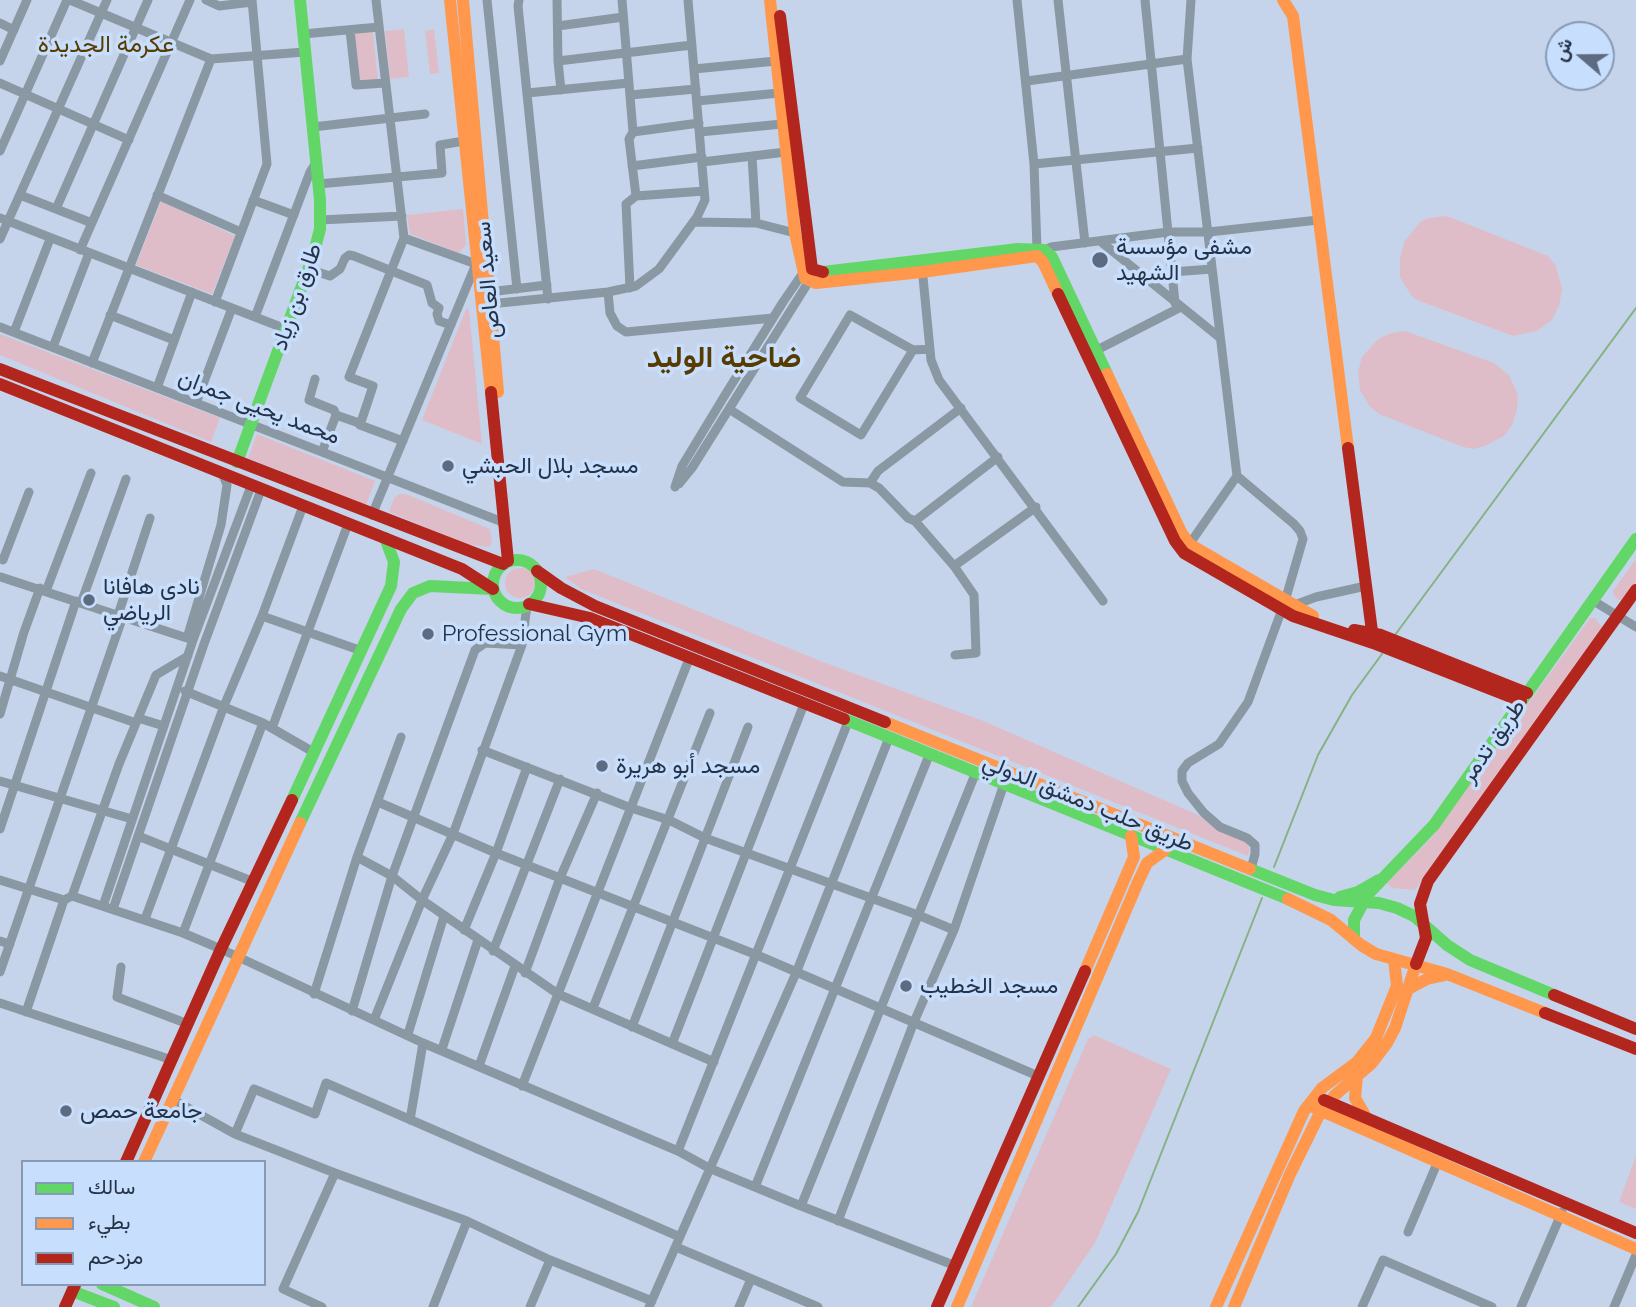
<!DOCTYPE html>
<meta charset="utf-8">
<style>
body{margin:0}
#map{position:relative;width:1636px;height:1307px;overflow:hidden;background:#c5d4eb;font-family:Raleway,Vazirmatn,sans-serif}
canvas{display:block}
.legend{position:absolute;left:21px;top:1160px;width:245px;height:126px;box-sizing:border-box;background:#c8defd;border:2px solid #879ab5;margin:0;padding:9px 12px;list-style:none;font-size:21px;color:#253348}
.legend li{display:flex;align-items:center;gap:14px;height:35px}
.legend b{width:35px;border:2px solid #879ab5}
.north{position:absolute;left:1545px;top:21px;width:70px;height:70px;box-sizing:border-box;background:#c8defd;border:2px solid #879ab5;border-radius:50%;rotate:290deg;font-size:19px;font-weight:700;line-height:28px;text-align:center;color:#253348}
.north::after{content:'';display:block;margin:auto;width:24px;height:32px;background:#5d6b81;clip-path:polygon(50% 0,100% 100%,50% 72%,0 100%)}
</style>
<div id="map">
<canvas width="1636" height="1307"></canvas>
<ul class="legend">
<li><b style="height:9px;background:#63d668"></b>سالك</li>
<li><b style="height:9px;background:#ff974d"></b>بطيء</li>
<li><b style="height:9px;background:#b3261e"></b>مزدحم</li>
</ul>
<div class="north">ش</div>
</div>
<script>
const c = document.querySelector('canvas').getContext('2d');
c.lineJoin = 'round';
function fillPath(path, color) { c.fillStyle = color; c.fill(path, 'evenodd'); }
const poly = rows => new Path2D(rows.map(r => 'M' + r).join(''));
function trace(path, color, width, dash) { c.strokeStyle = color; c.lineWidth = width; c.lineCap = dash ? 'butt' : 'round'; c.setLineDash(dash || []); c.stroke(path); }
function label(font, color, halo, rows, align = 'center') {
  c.font = font + ' Raleway,Vazirmatn,sans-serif'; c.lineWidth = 7; c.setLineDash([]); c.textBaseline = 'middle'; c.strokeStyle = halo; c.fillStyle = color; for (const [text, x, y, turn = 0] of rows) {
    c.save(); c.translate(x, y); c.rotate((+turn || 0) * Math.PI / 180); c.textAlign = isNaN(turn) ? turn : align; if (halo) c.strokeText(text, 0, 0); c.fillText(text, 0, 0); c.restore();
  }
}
const green = poly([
 [404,29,409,77,390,79,385,31],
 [434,29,439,73,430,74,425,31],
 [373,32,378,81,358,82,354,33],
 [161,201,235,236,212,294,136,265],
 [463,209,466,245,459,253,410,234,407,215],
 [1447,216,1548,256,1556,266,1562,289,1559,306,1552,320,1537,331,1513,336,1417,300,1411,295,1400,277,1400,258,1404,242,1420,222,1428,218],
 [466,309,469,309,482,444,422,420],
 [1405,331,1494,363,1509,375,1518,395,1517,410,1512,425,1504,436,1485,446,1474,449,1463,447,1379,414,1370,407,1360,390,1358,372,1362,357,1378,339,1391,333],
 [0,334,220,418,211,442,0,355],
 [257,434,375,481,366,505,248,458],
 [399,494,406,494,490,529,492,544,488,547,466,544,389,512,394,498],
 [1636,559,1636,583,1624,599,1619,600,1614,596,1613,591],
 '505 583a15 15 0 1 1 30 0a15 15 0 1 1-30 0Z',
 [594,569,823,662,981,720,1198,815,1216,829,1246,842,1250,849,1248,856,581,589,565,577],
 [1590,618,1595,618,1603,628,1424,878,1415,890,1392,888,1387,883,1432,837],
 [1094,1035,1171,1069,1095,1243,1051,1307,971,1307,1088,1039],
 [1636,1156,1636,1209,1619,1202]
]);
const stream = poly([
 [1395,635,1636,308],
 [1274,867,1318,755,1352,695,1382,654],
 [1078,1307,1116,1254,1138,1212,1262,898]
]);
const street = poly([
 [70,0,211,59,305,52],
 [206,0,219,6,252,2],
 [376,0,404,238,349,377,373,386,360,425,403,441],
 [487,0,517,289],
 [519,0,518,6,548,299],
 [557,0,558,61,692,45],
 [622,0,633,132,629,139,636,196,626,204,630,288],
 [1017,0,1034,164,1037,249],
 [1058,0,1085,243],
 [1145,0,1175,303],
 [1191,0,1187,59,1237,476,1294,524,1300,531,1303,539,1285,601,1248,702,1219,744,1188,763,1182,771,1182,781,1188,793,1204,813,1220,827,1247,838,1255,845,1255,854,1251,869],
 [0,23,14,30],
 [558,26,623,17],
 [350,30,356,85,385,83],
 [303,34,379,27],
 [0,61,27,0],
 [558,61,561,90],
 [694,69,776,61],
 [1027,81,1187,59],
 [0,83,129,140],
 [527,93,629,83],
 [630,95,696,89],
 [697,101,779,93],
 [313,127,425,114],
 [633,132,699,123],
 [700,132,782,124],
 [0,151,67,0],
 [752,156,756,223],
 [702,162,786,152],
 [1034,164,1198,148],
 [632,166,702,157],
 [318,184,442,173,440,145,464,141],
 [20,195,92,223],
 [157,195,241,232],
 [636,196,704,191],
 [253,200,294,215],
 [56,209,148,0],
 [0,218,286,329],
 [320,220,402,216],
 [693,222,756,223,795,233],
 [0,239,107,0],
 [1100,241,1219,337],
 [80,250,190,0],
 [1043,251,1051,247,1168,232,1209,232,1318,220],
 [922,267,931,360,939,380,1103,601],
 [308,269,330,276,340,269,345,258,349,255,354,256,427,285,432,303,439,308,437,314,439,321,451,325],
 [1172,272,1212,269],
 [489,292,547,285],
 [608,292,610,313,617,326,626,332,773,318],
 [215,302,267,164,252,0],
 [490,304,608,292,636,286,659,269,697,217,705,200,688,0],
 [110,315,174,340],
 [255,317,310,172,316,163],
 [0,327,505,523],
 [14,332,50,239],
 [53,347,89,253],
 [913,350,861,435,800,398,850,315,913,350,930,349],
 [1095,351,1181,307],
 [92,363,211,59],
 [315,379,309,400,334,410,336,415,322,452],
 [157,388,192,292],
 [196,403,232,308],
 [729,409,843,482,870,483,879,488,908,518,915,521],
 [336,415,359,423],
 [998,457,915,521,954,566,1036,507],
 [870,483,878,471,961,408],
 [679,484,692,468,811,278],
 [675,487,682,466,725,395,783,302,805,270],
 [372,515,476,264,404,238],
 [1186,549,1237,476],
 [3,560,29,492],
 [954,566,974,595,976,653,955,655],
 [1,577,193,640],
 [46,591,91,473],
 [1592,600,1636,627],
 [81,603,126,479],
 [1292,606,1316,597,1366,586],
 [118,615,150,518],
 [262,616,362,651],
 [187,638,221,525,227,485,223,475],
 [0,676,136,723],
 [185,691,263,723,315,753],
 [0,714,24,632,40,588],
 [138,718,164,726],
 [263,723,183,933,221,949,423,1043,678,1151,709,1168,801,1206,956,1266],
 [272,728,348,524],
 [482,750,631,808,669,820,705,838,918,915,954,930],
 [0,781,132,819],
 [378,802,496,853,757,955,1038,1076],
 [0,829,76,601],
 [138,836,254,882],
 [357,857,392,876,422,900,558,994,714,1062],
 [0,880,64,900],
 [72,896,183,933],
 [103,906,193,640,251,486],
 [113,909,204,644,261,490],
 [145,919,224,706,262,616,303,506],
 [464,930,496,853,527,767],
 [0,941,10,944],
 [493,951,560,779],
 [121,967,117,997,188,1024],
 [0,972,123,616],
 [525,973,560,878,597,793],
 [314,994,357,857,401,737],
 [0,1003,172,1060],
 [593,1008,710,713],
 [352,1011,392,876,475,650,485,643,522,645],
 [26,1012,64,900,72,896,119,764,156,675,188,656],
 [374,1020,422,900,453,834,522,645,527,605],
 [632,1027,748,727],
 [408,1034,444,916],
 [672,1044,804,704],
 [442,1049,478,940],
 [479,1066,515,966],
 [522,1086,689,659],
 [172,1099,235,1134,335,1173,467,1221,550,1260,652,1301],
 [410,1120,423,1043],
 [235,1134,254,1089,315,1114,326,1083,680,1237],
 [678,1151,848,722],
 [755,1187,930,753],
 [801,1206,976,772],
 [838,1221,914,1022,954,930,1004,784],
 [1408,1232,1438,1161],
 [676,1247,818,1307],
 [322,1307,283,1289,335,1173],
 [433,1307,467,1221],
 [530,1307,550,1260],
 [649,1307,796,973,889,738],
 [739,1307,751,1279],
 [1362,1307,1383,1260,1492,1307],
 [1521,1307,1562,1212],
 [1614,1307,1636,1255]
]);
const fast = poly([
 [823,272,1018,249,1044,250,1052,257,1107,374],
 [237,462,313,256,320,229,320,200,300,0],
 '493 584a24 24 0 1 1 48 0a24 24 0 1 1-48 0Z',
 [844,719,1288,899],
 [292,800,391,586,394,562,385,538],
 [300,823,401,609,413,593,430,586,492,589],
 [1250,869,1315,895,1334,900,1379,903,1397,908,1414,916,1447,945,1470,960,1554,995],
 [1340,897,1358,892,1379,880],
 [1354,939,1354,920,1368,894,1434,825,1636,539],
 [102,1284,154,1307],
 [72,1291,114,1307]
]);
const slow = poly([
 [450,0,491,392],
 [463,0,498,392],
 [770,0,795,233,805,278,816,283,922,272,1037,256,1043,262,1058,294],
 [1283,0,1293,16,1348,448],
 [1107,374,1181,532,1189,544,1313,616],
 [885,722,1250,869],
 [1288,899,1331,920,1361,945,1376,954,1447,974,1545,1013],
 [1085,971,1134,857,1131,836],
 [1408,989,1427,979,1445,975],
 [1357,1076,1355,1098,1366,1117],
 [1315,1108,1636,1249],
 [144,1162,300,823],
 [957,1307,1138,882,1147,863,1165,850],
 [1216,1307,1304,1111,1322,1088,1357,1062,1376,1038,1397,986,1394,959],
 [1234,1307,1290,1174,1318,1117,1335,1095,1371,1064,1387,1043,1395,1028,1416,964]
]);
const jam = poly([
 [780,16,812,269,823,272],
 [1058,294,1175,541,1184,553,1293,616,1373,643,1521,701],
 [0,369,503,564],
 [0,384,462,569,493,589],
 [491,392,508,561],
 [1348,448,1373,639],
 [537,571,561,588,595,606,885,722],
 [529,604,590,618,844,719],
 [1354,630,1381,635,1527,693],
 [1416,964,1426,938,1420,904,1428,881,1636,590],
 [1554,995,1636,1029],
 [1545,1013,1636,1049],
 [1324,1100,1636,1233],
 [126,1162,221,949,292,800],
 [65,1307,75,1285],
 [937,1307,1085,971]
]);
const markers = [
 [1100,260,9,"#5d6b81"],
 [448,466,7,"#5d6b81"],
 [89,600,7,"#5d6b81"],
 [428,634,7,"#5d6b81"],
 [602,766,7,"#5d6b81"],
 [906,986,7,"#5d6b81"],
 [66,1111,7,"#5d6b81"]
];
const poiNames = [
 ["مشفى مؤسسة",1116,247],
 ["الشهيد",1116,273],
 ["مسجد بلال الحبشي",462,466],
 ["نادي هافانا",103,587],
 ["الرياضي",103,613],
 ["Professional Gym",442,634],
 ["مسجد أبو هريرة",616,766],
 ["مسجد الخطيب",920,986],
 ["جامعة حمص",80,1111]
];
const streetNames = [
 ["سعيد العاص",488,280,-95],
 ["طارق بن زياد",297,297,-71],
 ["محمد يحيى جمران",259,407,21],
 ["طريق تدمر",1493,741,-55],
 ["طريق حلب دمشق الدولي",1088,803,22]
];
const neighbourhoodNames = [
 ["عكرمة الجديدة",106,45]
];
const districtNames = [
 ["ضاحية الوليد",724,358]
];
fillPath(green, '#dfbdc8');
trace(stream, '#86b283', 2);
trace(street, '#8998a2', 9);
trace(fast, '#63d668', 12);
trace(slow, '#ff974d', 12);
trace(jam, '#b3261e', 12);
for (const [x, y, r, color] of markers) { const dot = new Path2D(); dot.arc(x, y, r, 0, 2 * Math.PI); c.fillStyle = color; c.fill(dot); trace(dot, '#c8defd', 2.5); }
label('23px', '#253348', '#c8defd', poiNames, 'left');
label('23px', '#253348', '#c8defd', streetNames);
label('24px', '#583b00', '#c8defd', neighbourhoodNames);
label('bold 30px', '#583b00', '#c8defd', districtNames);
</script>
